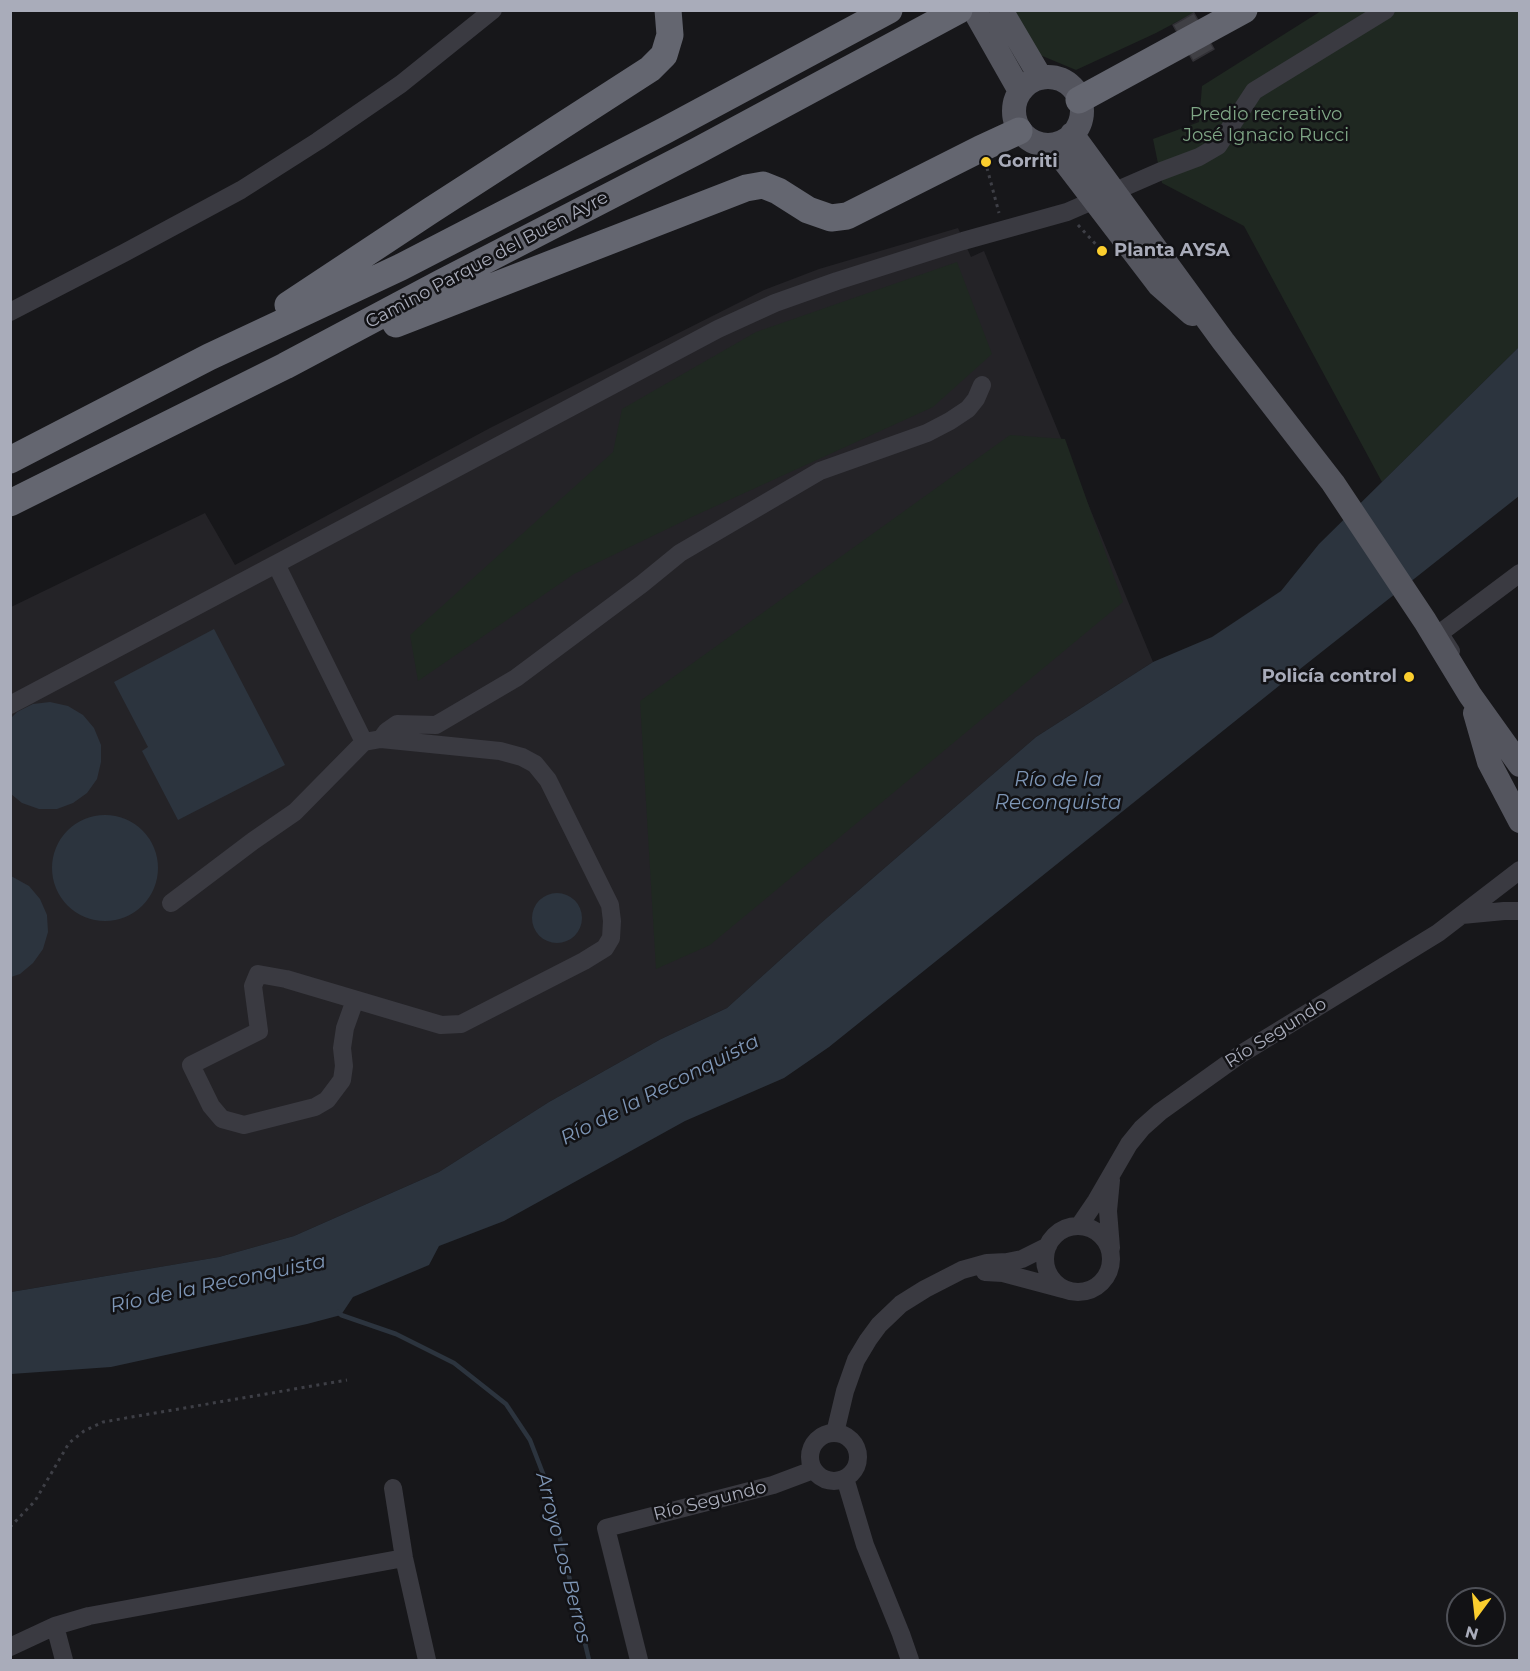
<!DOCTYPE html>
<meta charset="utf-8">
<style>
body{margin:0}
#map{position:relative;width:1530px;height:1671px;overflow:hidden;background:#17171a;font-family:Montserrat,sans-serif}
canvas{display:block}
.frame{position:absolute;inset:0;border:12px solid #a9acba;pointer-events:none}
.north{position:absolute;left:1446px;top:1587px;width:60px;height:60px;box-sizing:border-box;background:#121215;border:2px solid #4e5057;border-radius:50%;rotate:195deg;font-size:16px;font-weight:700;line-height:24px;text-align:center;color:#a9acba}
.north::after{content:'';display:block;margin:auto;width:21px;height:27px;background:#fbce2e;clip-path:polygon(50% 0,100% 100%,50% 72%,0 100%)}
</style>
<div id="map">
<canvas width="1530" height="1671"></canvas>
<div class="frame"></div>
<div class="north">N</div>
</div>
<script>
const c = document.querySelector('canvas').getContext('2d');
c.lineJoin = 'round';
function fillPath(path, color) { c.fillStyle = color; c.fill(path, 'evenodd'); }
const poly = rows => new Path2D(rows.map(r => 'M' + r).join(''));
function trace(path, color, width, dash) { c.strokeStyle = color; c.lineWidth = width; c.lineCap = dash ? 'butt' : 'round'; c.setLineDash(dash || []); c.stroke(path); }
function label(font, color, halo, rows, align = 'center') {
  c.font = font + ' Montserrat,sans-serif'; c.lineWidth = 5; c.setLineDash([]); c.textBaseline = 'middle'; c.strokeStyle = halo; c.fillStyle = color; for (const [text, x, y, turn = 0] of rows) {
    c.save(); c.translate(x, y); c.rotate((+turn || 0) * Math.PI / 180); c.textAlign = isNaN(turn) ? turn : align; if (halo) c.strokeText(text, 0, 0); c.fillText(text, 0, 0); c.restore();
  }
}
const built = poly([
 [958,228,971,257,984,251,1153,662,1036,737,821,923,727,1008,661,1039,549,1102,439,1172,294,1236,219,1257,11,1292,11,607,205,513,235,565,490,428,764,290,819,269]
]);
const green = poly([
 [1013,11,1197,11,1156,33,1076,70,1040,55],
 [1321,11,1519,11,1519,347,1382,482,1244,226,1162,183,1153,139,1199,122,1202,86],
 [957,262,992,354,933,407,694,516,574,574,418,681,410,635,613,452,622,409,756,332],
 [1010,435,1065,439,1123,602,710,945,656,969,640,701]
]);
const water = poly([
 [1519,347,1519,496,1295,673,829,1047,784,1078,685,1121,504,1221,439,1246,429,1265,353,1297,341,1315,307,1324,111,1367,11,1374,11,1292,219,1257,294,1236,439,1172,549,1102,661,1039,727,1008,821,923,1036,737,1153,662,1212,637,1281,591,1319,544],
 [214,629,285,765,178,820,142,751,148,747,114,682],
 [50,702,68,706,83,715,94,728,101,745,101,762,97,779,87,793,73,803,57,809,39,809,22,803,11,794,11,718,17,712,33,704],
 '52 868a53 53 0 1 1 106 0a53 53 0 1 1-106 0Z',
 [11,876,29,886,40,899,47,915,48,932,43,949,33,963,20,974,11,977],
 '532 918a25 25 0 1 1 50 0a25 25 0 1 1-50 0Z'
]);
const stream = poly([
 [338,1312,341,1315,396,1334,454,1363,506,1404,530,1440,547,1484,589,1660]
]);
const building = poly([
 [1194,13,1214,49,1193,61,1173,25,1194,13]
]);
const path = poly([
 [987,168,999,213],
 [1078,225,1102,251],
 [10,1527,35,1501,69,1443,84,1431,103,1422,347,1380]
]);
const minor = poly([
 [10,312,124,253,241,190,318,141,401,84,493,10],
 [1451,651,1442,637,1444,630,1520,573],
 [10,705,276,564],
 [381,739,387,731,397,724,436,725,516,678,642,584,680,553,820,471,927,433,950,421,968,409,976,399,982,385],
 [171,903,253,841,295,812,364,742,276,564,718,329,775,303,837,281,963,241,1067,212,1159,172,1199,157,1218,146,1254,91,1386,10],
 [1462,915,1504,911,1520,911],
 [355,1000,345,1028,342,1048,344,1066,342,1080,327,1100,315,1107,244,1125,222,1119,211,1106,191,1065,259,1031,253,986,258,974,286,979,441,1025,461,1024,584,961,605,948,611,938,612,921,610,905,548,780,535,764,522,757,500,751,381,739,364,742],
 '1045 1259a33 33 0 1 1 66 0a33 33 0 1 1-66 0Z',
 [1079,1226,1096,1201,1129,1144,1142,1128,1160,1112,1241,1054,1438,933,1520,870],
 [1111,1248,1108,1211,1111,1180],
 [985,1272,1003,1273,1063,1289],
 [835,1433,845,1391,856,1360,868,1340,879,1325,901,1304,925,1289,962,1270,987,1263,1007,1262,1022,1259,1048,1246],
 '810 1457a24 24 0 1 1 48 0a24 24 0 1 1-48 0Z',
 [845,1478,865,1545,901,1634,910,1660],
 [393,1488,404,1558,427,1660],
 [55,1626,64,1660],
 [10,1647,55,1626,89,1616,404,1558],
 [639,1660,606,1528,773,1485,813,1470]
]);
const major = poly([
 [974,10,1020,91],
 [1001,10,1041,78],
 '1014 111a34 34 0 1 1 68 0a34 34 0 1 1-68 0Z',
 [1072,134,1223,341,1333,483,1425,621,1470,695,1520,765],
 [1052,145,1159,285,1192,314],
 [1475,713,1489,762,1520,821]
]);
const highway = poly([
 [1079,100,1244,10],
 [288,305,430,211,650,69,664,55,670,35,668,10],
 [396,324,746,188,763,185,778,191,808,210,831,218,847,216,980,149,1019,131],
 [10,460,209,357,401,267,664,131,889,10],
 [10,503,285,366,441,283,697,151,959,10]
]);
const markers = [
 [986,162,6,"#fbce2e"],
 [1102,251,6,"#fbce2e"],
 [1409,677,6,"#fbce2e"]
];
const parkNames = [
 ["Predio recreativo",1266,115],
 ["José Ignacio Rucci",1266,136]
];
const poiNames = [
 ["Gorriti",998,162],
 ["Planta AYSA",1114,251],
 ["Policía control",1397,677,"right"]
];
const streetNames = [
 ["Camino Parque del Buen Ayre",487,260,-28],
 ["Río Segundo",1276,1033,-32],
 ["Río Segundo",710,1501,-14]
];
const waterNames = [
 ["Río de la",1058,780],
 ["Reconquista",1058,803],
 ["Río de la Reconquista",660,1090,-27],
 ["Río de la Reconquista",218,1284,-12],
 ["Arroyo Los Berros",563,1558,76]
];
fillPath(built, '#242327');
fillPath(green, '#1f2821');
fillPath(water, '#2c343e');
trace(stream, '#2c343e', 4.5);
fillPath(building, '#3f3f44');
trace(building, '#323136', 1.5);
trace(path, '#3e3f46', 3, [3, 4.5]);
trace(minor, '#3a3a41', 18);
trace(major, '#54555e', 24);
trace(highway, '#646670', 27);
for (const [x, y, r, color] of markers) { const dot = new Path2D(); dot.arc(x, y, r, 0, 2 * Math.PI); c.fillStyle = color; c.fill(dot); trace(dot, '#121215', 2); }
label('18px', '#7fa686', '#121215', parkNames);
label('bold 18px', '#a9acba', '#121215', poiNames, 'left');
label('18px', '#a9acba', '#121215', streetNames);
label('italic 20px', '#7e96b6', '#121215', waterNames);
</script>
